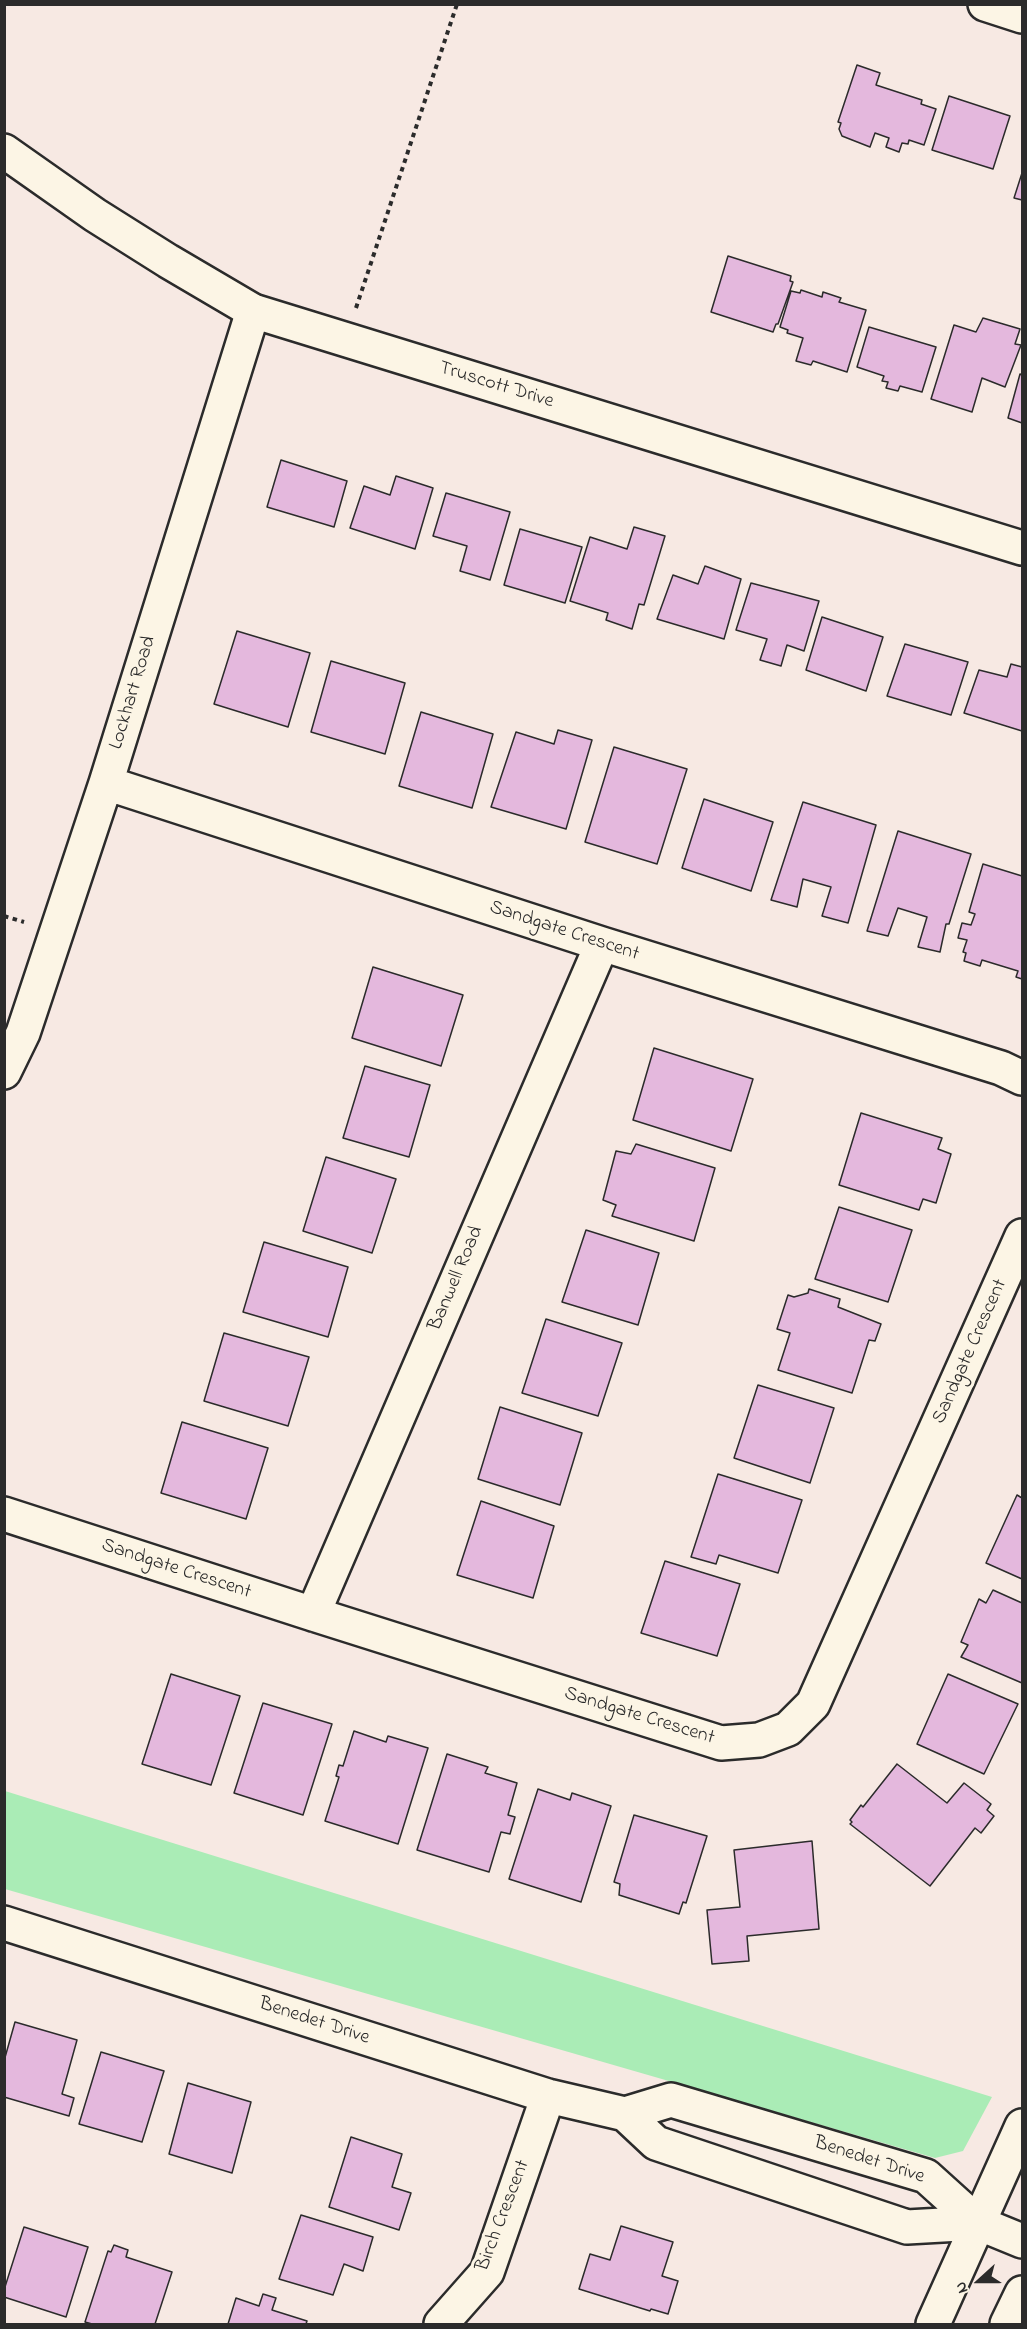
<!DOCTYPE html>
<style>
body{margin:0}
#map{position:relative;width:1027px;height:2329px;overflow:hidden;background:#f7e9e3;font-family:"Indie Flower",sans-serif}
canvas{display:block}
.frame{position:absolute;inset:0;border:6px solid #2b2b2b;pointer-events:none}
.north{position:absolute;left:949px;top:2251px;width:60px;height:60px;-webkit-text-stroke:4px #fcf5e5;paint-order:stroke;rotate:249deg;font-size:16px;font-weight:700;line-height:24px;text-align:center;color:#2b2b2b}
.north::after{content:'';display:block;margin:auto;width:21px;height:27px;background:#2b2b2b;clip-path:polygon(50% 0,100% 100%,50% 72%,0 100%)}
</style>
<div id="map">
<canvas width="1027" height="2329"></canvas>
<div class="frame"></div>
<div class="north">N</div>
</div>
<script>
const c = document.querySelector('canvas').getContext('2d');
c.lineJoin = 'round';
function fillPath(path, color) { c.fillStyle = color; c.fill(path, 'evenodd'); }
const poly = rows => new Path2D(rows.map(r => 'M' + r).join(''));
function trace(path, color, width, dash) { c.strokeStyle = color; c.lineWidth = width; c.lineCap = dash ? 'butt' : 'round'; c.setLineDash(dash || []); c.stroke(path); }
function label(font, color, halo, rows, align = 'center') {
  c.font = font + ' "Indie Flower",sans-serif'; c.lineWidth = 6; c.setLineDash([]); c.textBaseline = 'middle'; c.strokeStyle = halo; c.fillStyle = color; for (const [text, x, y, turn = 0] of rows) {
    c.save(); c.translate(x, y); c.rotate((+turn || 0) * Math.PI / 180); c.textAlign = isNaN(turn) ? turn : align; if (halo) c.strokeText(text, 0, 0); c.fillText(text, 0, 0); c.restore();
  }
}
const green = poly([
 [4,1791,5,1791,992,2097,963,2151,935,2158,5,1889]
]);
const building = poly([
 [857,65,880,73,876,85,922,100,921,104,936,109,924,145,909,140,908,144,902,143,899,152,886,147,889,138,875,133,870,147,842,136,839,129,841,123,838,122,857,65],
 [949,96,1010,116,993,169,932,150,949,96],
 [1022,173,1022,200,1014,198,1022,173],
 [728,256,791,276,790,281,793,282,778,324,776,324,773,332,711,312,728,256],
 [801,290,822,297,823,292,841,298,839,302,866,310,847,372,813,361,811,365,796,361,803,338,787,333,788,330,780,327,791,291,800,293,801,290],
 [983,318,1020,329,1015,344,1021,345,1005,387,982,378,972,412,931,399,954,325,976,332,983,318],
 [869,327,936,347,922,392,900,386,898,391,886,388,888,382,882,381,884,376,857,367,869,327],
 [1020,374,1022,375,1022,423,1008,418,1020,374],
 [281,460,347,481,334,527,267,507,281,460],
 [396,476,433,488,415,549,350,528,364,486,390,495,396,476],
 [446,493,510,512,490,580,460,571,467,546,433,536,446,493],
 [634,527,665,536,644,605,639,604,632,629,606,620,608,613,570,601,590,537,627,549,634,527],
 [520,529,582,547,565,603,504,585,520,529],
 [705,566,741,579,724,639,657,619,673,575,698,584,705,566],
 [751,583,819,601,804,651,787,645,781,666,760,660,767,639,736,630,751,583],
 [822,617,883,637,866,691,806,670,822,617],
 [237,631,310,653,288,727,214,704,237,631],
 [905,644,968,662,951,715,887,696,905,644],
 [331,661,405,683,385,754,311,732,331,661],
 [1011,664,1022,667,1022,731,964,713,979,670,1007,677,1011,664],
 [421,712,493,734,472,808,399,786,421,712],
 [558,730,592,740,566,829,491,807,516,732,554,744,558,730],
 [614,747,687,769,657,864,585,842,614,747],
 [704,799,773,822,751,891,682,868,704,799],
 [803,802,876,825,848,923,822,916,831,887,803,879,797,907,771,900,803,802],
 [898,831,971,854,949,924,946,924,940,952,918,947,927,917,898,908,888,936,867,931,898,831],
 [983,864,1022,876,1022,979,1016,977,1018,971,982,960,980,966,964,961,966,953,963,952,967,940,958,938,962,923,971,925,975,914,969,912,983,864],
 [373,967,463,995,441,1066,352,1038,373,967],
 [654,1048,753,1079,731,1151,633,1120,654,1048],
 [365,1066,430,1085,409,1157,343,1138,365,1066],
 [861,1113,942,1138,938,1149,951,1154,936,1203,923,1199,919,1210,839,1185,861,1113],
 [636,1144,715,1168,694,1241,612,1216,616,1205,603,1200,616,1151,631,1154,636,1144],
 [326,1157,396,1179,372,1253,303,1231,326,1157],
 [839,1207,912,1230,888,1302,815,1279,839,1207],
 [586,1230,659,1253,638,1325,562,1302,586,1230],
 [264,1242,348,1267,328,1337,243,1312,264,1242],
 [809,1289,840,1299,838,1307,881,1324,875,1341,869,1340,852,1393,778,1370,790,1333,777,1329,788,1295,794,1297,808,1293,809,1289],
 [546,1319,622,1343,598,1416,522,1393,546,1319],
 [224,1333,309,1357,288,1426,204,1401,224,1333],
 [758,1385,834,1408,810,1483,734,1458,758,1385],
 [500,1407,582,1433,560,1505,478,1479,500,1407],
 [182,1422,268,1448,246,1519,161,1493,182,1422],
 [718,1474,802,1500,778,1573,719,1555,716,1564,691,1557,718,1474],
 [1017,1495,1022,1498,1022,1579,986,1563,1017,1495],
 [481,1501,554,1526,533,1598,457,1575,481,1501],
 [665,1561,740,1584,717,1656,641,1633,665,1561],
 [993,1590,1022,1603,1022,1683,961,1657,968,1645,961,1642,979,1599,986,1603,993,1590],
 [171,1674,240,1696,211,1785,142,1764,171,1674],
 [948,1674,1018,1704,984,1774,917,1744,948,1674],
 [263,1703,332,1724,303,1815,234,1793,263,1703],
 [354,1731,386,1742,388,1736,428,1748,398,1844,325,1821,339,1777,336,1776,339,1765,343,1766,354,1731],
 [447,1754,488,1767,485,1773,517,1783,508,1815,515,1817,510,1834,501,1832,489,1872,417,1850,447,1754],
 [897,1764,947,1803,964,1783,991,1804,987,1810,994,1816,981,1833,975,1828,930,1886,850,1824,852,1822,850,1820,861,1805,863,1807,897,1764],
 [538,1789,570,1800,572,1793,611,1806,581,1902,509,1879,538,1789],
 [634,1815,707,1836,686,1903,683,1902,679,1914,619,1895,620,1884,614,1882,634,1815],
 [812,1841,819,1929,747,1936,749,1961,712,1964,707,1910,740,1907,734,1850,812,1841],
 [15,2022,77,2040,62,2094,74,2098,69,2116,4,2097,4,2061,15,2022],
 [101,2052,164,2071,142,2142,79,2124,101,2052],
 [188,2083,251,2102,232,2173,169,2154,188,2083],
 [351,2137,402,2154,392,2187,411,2193,399,2230,329,2207,351,2137],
 [301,2215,373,2237,363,2271,344,2264,333,2295,279,2279,301,2215],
 [621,2226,673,2242,662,2276,678,2281,668,2314,651,2309,650,2311,579,2289,590,2254,610,2260,621,2226],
 [24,2227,88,2247,66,2317,4,2297,4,2290,24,2227],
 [114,2245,128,2250,126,2257,172,2272,155,2324,92,2324,85,2322,108,2251,111,2252,114,2245],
 [263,2294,276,2298,272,2310,307,2321,306,2324,228,2324,236,2298,259,2306,263,2294]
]);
const path = poly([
 [356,308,457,4],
 [4,916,24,922]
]);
const minor = poly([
 [985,4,1022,16],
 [106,783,602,944,1001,1068,1022,1078],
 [4,1072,23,1033,106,783,253,311],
 [4,1514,313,1614,721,1743,759,1740,788,1729,813,1704,1022,1236],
 [313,1614,602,944],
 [4,1923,548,2096,625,2114,671,2100,926,2176,978,2223],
 [625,2114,656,2143,907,2227,978,2223],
 [441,2324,487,2272,548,2096]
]);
const tertiary = poly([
 [4,151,95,215,168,261,253,311,1022,548],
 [978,2223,1022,2241]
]);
const secondary = poly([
 [933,2324,1022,2126],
 [1007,2324,1022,2293]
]);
const streetNames = [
 ["Truscott Drive",496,386,17],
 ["Lockhart Road",134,693,-73],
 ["Sandgate Crescent",564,932,18],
 ["Banwell Road",457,1279,-67],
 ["Sandgate Crescent",971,1352,-66],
 ["Sandgate Crescent",176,1570,18],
 ["Sandgate Crescent",639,1717,17],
 ["Benedet Drive",314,2022,18],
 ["Benedet Drive",869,2161,18],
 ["Birch Crescent",504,2216,-69]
];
fillPath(green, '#aaecb6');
fillPath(building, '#e4b8dd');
trace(building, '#2b2b2b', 1.5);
trace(minor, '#2b2b2b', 38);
trace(tertiary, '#2b2b2b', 38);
trace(secondary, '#2b2b2b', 38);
trace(path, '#2b2b2b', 4, [4.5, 4.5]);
trace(minor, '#fcf5e5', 33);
trace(tertiary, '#fcf5e5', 33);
trace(secondary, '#fcf5e5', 33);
label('20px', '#2b2b2b', '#fcf5e5', streetNames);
</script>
